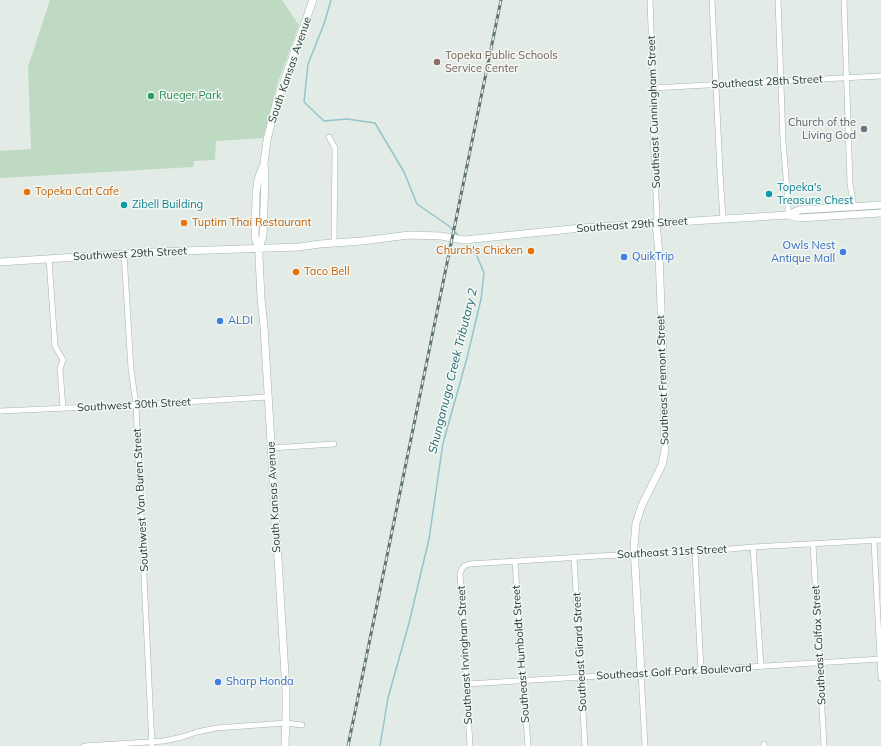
<!DOCTYPE html>
<style>
body{margin:0}
canvas{display:block;background:#e3ebe7}
</style>
<canvas width="881" height="746"></canvas>
<script>
const c = document.querySelector('canvas').getContext('2d');
c.lineJoin = 'round';
function fillPath(path, color) { c.fillStyle = color; c.fill(path, 'evenodd'); }
const poly = rows => new Path2D(rows.map(r => 'M' + r).join(''));
function trace(path, color, width, dash) { c.strokeStyle = color; c.lineWidth = width; c.lineCap = dash ? 'butt' : 'round'; c.setLineDash(dash || []); c.stroke(path); }
function label(font, color, halo, rows, align = 'center') {
  c.font = font + ' Mulish,sans-serif'; c.lineWidth = 3; c.setLineDash([]); c.textBaseline = 'middle'; c.strokeStyle = halo; c.fillStyle = color; for (const [text, x, y, turn = 0] of rows) {
    c.save(); c.translate(x, y); c.rotate((+turn || 0) * Math.PI / 180); c.textAlign = isNaN(turn) ? turn : align; if (halo) c.strokeText(text, 0, 0); c.fillText(text, 0, 0); c.restore();
  }
}
const green = poly([
 [50,0,282,0,299,25,278,82,263,138,216,141,215,160,194,161,193,167,0,178,0,151,31,149,28,67]
]);
const stream = poly([
 [331,0,324,24,308,64,304,102,324,121,347,119,375,123,404,172,417,204,449,226,459,236],
 [380,746,388,698,409,623,429,539,443,443,467,358,481,299,484,273,477,256,465,243]
]);
const street = poly([
 [650,0,653,88,653,136,657,216,656,223],
 [712,0,720,173,723,219],
 [778,0,783,141,788,202,788,215],
 [844,0,850,184,854,208],
 [653,88,781,81,881,76],
 [329,137,335,148,334,243],
 [124,254,131,369,136,405,152,746],
 [49,259,55,346,63,360,60,369,63,408],
 [0,411,136,405,268,397],
 [271,448,334,444],
 [874,541,881,678],
 [813,544,824,746],
 [753,547,761,667],
 [695,552,701,670],
 [574,558,585,746],
 [515,562,528,746],
 [641,673,645,746],
 [467,684,881,659],
 [764,744,764,746],
 [84,746,164,741,182,737,197,732,216,728,286,723,302,725],
 [470,746,460,573,464,566,469,564,598,556,695,552,753,547,881,540]
]);
const secondary = poly([
 [264,164,265,176,263,236,259,248,259,257,261,298,264,327,286,691,286,713,285,746],
 [788,215,799,210,881,205],
 [259,248,255,238,256,195,258,179,264,164,267,140,276,104,313,0],
 [0,262,153,252,299,247,320,244,362,241,409,235,441,236,464,240,581,228,788,215,799,218,881,213],
 [641,673,634,546,636,523,642,505,662,465,665,450,664,388,659,254,656,223]
]);
const rail = poly([
 [348,746,501,0]
]);
const markers = [
 [437,62,4,"#8d6e63"],
 [151,96,4,"#2e9e5b"],
 [864,129,4,"#6b7280"],
 [27,192,4,"#e8710a"],
 [769,194,4,"#0f9aa8"],
 [124,205,4,"#0f9aa8"],
 [184,223,4,"#e8710a"],
 [531,251,4,"#e8710a"],
 [843,252,4,"#3f7fe0"],
 [624,257,4,"#3f7fe0"],
 [296,272,4,"#e8710a"],
 [220,321,4,"#3f7fe0"],
 [218,682,4,"#3f7fe0"]
];
const educationNames = [
 ["Topeka Public Schools",445,56],
 ["Service Center",445,69]
];
const streetNames = [
 ["South Kansas Avenue",290,70,-71],
 ["Southeast 28th Street",767,82,-3],
 ["Southeast Cunningham Street",654,112,-92],
 ["Southeast 29th Street",632,225,-4],
 ["Southwest 29th Street",130,254,-3],
 ["Southeast Fremont Street",663,380,-92],
 ["Southwest 30th Street",134,405,-3],
 ["South Kansas Avenue",274,497,-93],
 ["Southwest Van Buren Street",141,500,-93],
 ["Southeast 31st Street",672,552,-3],
 ["Southeast Colfax Street",819,645,-93],
 ["Southeast Girard Street",580,652,-93],
 ["Southeast Humboldt Street",521,654,-94],
 ["Southeast Irvingham Street",465,655,-93],
 ["Southeast Golf Park Boulevard",674,672,-3]
];
const leisureNames = [
 ["Rueger Park",159,96]
];
const worshipNames = [
 ["Church of the",856,123],
 ["Living God",856,136]
];
const cultureNames = [
 ["Topeka's",777,188],
 ["Treasure Chest",777,201],
 ["Zibell Building",132,205]
];
const foodNames = [
 ["Topeka Cat Cafe",35,192],
 ["Tuptim Thai Restaurant",192,223],
 ["Church's Chicken",523,251,"right"],
 ["Taco Bell",304,272]
];
const shopNames = [
 ["Owls Nest",835,246,"right"],
 ["Antique Mall",835,259,"right"],
 ["QuikTrip",632,257],
 ["ALDI",228,321],
 ["Sharp Honda",226,682]
];
const waterNames = [
 ["Shunganuga Creek Tributary 2",453,371,-76]
];
fillPath(green, '#bedac3');
trace(stream, '#90c6cb', 1.5);
trace(street, '#a6b3ad', 6);
trace(secondary, '#a2b6ad', 8);
trace(street, '#fff', 5);
trace(secondary, '#fff', 7);
trace(rail, '#5f766e', 3);
trace(rail, '#f3f8f5', 1.5, [4.5]);
for (const [x, y, r, color] of markers) { const dot = new Path2D(); dot.arc(x, y, r, 0, 2 * Math.PI); c.fillStyle = color; c.fill(dot); trace(dot, '#f3f8f5', 1.5); }
label('11px', '#785e54', '#f3f8f5', educationNames, 'left');
label('11px', '#243b33', '#f3f8f5', streetNames);
label('11px', '#27864d', '#f3f8f5', leisureNames, 'left');
label('11px', '#5b616d', '#f3f8f5', worshipNames, 'right');
label('11px', '#0d838f', '#f3f8f5', cultureNames, 'left');
label('11px', '#c56008', '#f3f8f5', foodNames, 'left');
label('11px', '#366cbe', '#f3f8f5', shopNames, 'left');
label('italic 12px', '#246a71', '#f3f8f5', waterNames);
</script>
